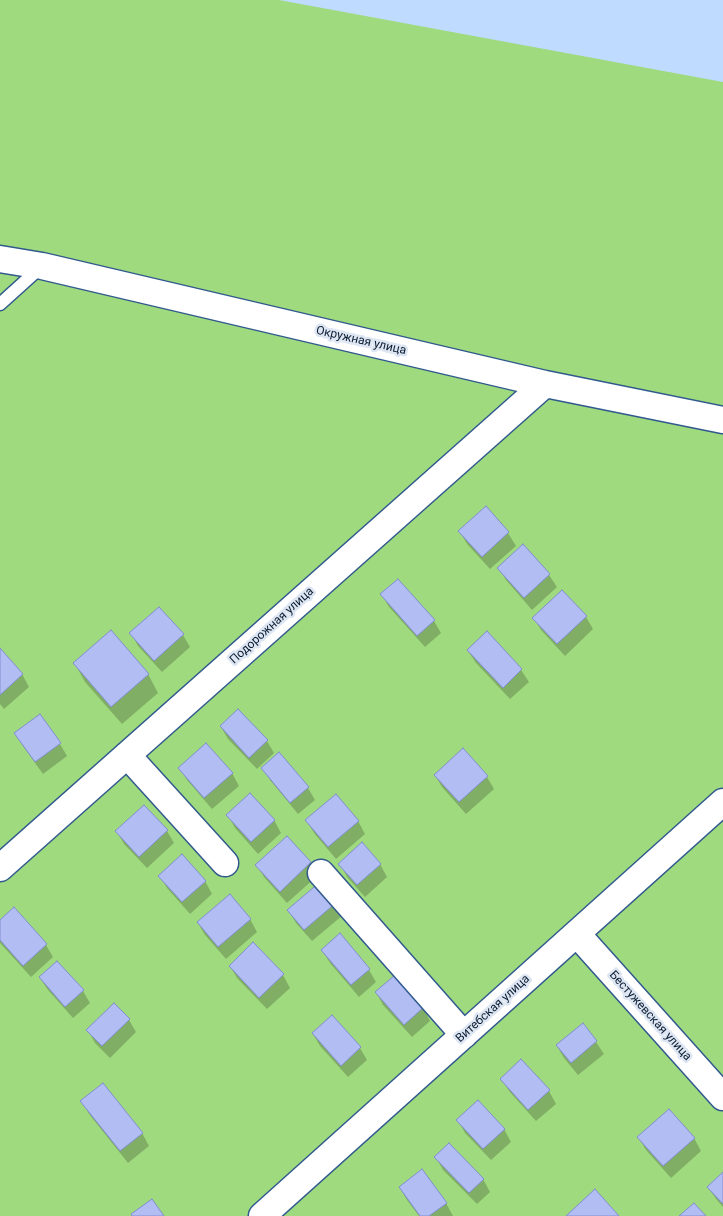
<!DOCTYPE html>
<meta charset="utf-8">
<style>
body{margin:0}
canvas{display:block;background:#bfdbff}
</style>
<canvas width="723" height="1216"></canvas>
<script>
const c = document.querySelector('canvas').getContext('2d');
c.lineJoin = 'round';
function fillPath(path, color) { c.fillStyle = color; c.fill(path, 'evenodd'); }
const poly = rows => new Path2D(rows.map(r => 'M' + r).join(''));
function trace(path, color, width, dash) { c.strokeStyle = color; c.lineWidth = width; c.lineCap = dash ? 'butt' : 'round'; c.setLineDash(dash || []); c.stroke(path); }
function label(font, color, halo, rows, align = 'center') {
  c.font = font + ' Roboto,sans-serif'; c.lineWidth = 5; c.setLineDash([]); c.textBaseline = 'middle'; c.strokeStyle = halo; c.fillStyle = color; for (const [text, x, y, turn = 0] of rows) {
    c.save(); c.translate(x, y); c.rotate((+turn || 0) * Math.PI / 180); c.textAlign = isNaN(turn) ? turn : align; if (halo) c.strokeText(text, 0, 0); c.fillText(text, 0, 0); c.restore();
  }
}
const green = poly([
 [0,0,279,0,723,82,723,1216,0,1216]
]);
const shadow = poly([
 [486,508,508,533,516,546,490,569,467,544,460,532],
 [523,546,549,575,557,587,532,610,506,580,499,568],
 [382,595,434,621,441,633,425,647,389,607],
 [586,617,593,629,565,656,541,630,534,618],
 [131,633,183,635,190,647,162,672,138,646],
 [487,633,521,670,529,682,510,699,476,663,468,651],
 [0,650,22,674,29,687,4,709,0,704],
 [75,664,148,674,158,693,122,724,85,682],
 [39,716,60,744,67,756,43,774,23,746,16,733],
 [221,727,267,741,274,753,257,769,228,739],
 [180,768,232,773,239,786,212,809,187,780],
 [263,768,308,788,315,800,298,814,270,780],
 [435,775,487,777,494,789,466,814,442,787],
 [228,815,274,820,281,833,258,854,235,828],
 [307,821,358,821,365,834,336,859,314,833],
 [167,831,174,843,147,868,124,844,117,832],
 [287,837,310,863,317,876,287,903,264,877,257,865],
 [340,864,380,864,387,877,365,897,347,877],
 [160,876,205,881,212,894,190,914,167,888],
 [320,884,343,915,312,941,296,923,289,911],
 [14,909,46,945,53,957,31,977,0,943,0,922],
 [250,919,257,932,226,959,205,935,198,923],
 [340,935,369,970,376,982,359,997,330,963,322,950],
 [253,944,283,975,290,988,267,1009,237,978,230,966],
 [395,976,423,1008,430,1021,412,1037,383,1005,376,992],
 [40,978,83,991,90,1003,73,1018,48,990],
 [129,1020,136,1032,110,1058,95,1043,88,1030],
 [583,1025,596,1042,604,1054,578,1075,564,1058,557,1046],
 [313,1034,360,1048,367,1060,348,1077,320,1046],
 [502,1079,549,1091,556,1104,536,1121,509,1091],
 [82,1101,142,1133,149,1146,128,1163,89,1114],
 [458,1120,504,1129,511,1142,491,1160,465,1133],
 [639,1138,694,1138,701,1151,671,1178,646,1150],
 [436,1157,483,1179,490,1192,477,1204,443,1170],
 [723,1173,723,1207,716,1199,708,1187],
 [400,1188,446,1203,453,1216,419,1216,407,1200]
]);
const building = poly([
 [486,506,509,532,482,557,458,531,486,506],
 [523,544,550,574,524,598,497,568,523,544],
 [398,579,435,620,417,636,380,594,398,579],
 [562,590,587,616,557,644,532,618,562,590],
 [159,607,184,634,154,661,129,633,159,607],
 [111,630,149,674,111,707,73,663,111,630],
 [487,631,522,669,503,688,467,650,487,631],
 [0,648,23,674,0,695,0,648],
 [238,709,268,740,249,758,220,726,238,709],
 [40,714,61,743,35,762,14,733,40,714],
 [206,743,233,773,204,798,178,768,206,743],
 [463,748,488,776,459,802,434,775,463,748],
 [279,752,309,787,290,803,261,768,279,752],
 [250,793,275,820,251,842,226,815,250,793],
 [336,794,359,821,328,847,305,820,336,794],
 [144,805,168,830,139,857,115,831,144,805],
 [287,836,311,862,280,892,255,865,287,836],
 [362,842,381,864,357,885,338,864,362,842],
 [182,854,206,881,182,902,158,876,182,854],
 [320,882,337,902,304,930,287,910,320,882],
 [230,894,251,919,218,947,197,922,230,894],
 [14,907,47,944,23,966,0,940,0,920,14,907],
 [340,933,370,969,351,985,321,950,340,933],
 [253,942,284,974,259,998,229,966,253,942],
 [57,961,84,990,65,1007,39,977,57,961],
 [395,975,424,1007,404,1025,375,992,395,975],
 [114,1003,130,1019,102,1046,86,1030,114,1003],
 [332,1015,361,1047,341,1066,312,1033,332,1015],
 [583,1023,597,1041,571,1063,556,1045,583,1023],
 [521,1059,550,1090,528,1110,500,1079,521,1059],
 [103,1083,143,1133,120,1151,80,1101,103,1083],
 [478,1100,505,1129,483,1149,456,1120,478,1100],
 [669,1109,695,1138,663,1166,637,1137,669,1109],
 [449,1143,484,1179,469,1193,434,1157,449,1143],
 [422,1169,447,1203,429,1216,420,1216,399,1187,422,1169],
 [723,1172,723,1204,707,1187,723,1172],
 [595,1189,619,1216,566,1216,595,1189],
 [152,1199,164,1216,132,1216,131,1214,152,1199],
 [694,1203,706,1216,679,1216,694,1203]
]);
const service = poly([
 [0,304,41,267]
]);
const minor = poly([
 [0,259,42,266,545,384,723,420],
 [127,755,225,863],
 [0,868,545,384],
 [321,873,464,1035],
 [577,934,723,1097],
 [262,1216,723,802]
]);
const streetNames = [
 ["Окружная улица",361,341,13],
 ["Подорожная улица",272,626,-42],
 ["Витебская улица",493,1009,-42],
 ["Бестужевская улица",650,1016,48]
];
fillPath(green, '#a0da7e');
fillPath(shadow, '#0003');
fillPath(building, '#b1bdf3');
trace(building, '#828fcf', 1);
trace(service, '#305a8e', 15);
trace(minor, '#305a8e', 29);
trace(service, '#fff', 12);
trace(minor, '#fff', 26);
label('12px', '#0b1c32', '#dde6f2', streetNames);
</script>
